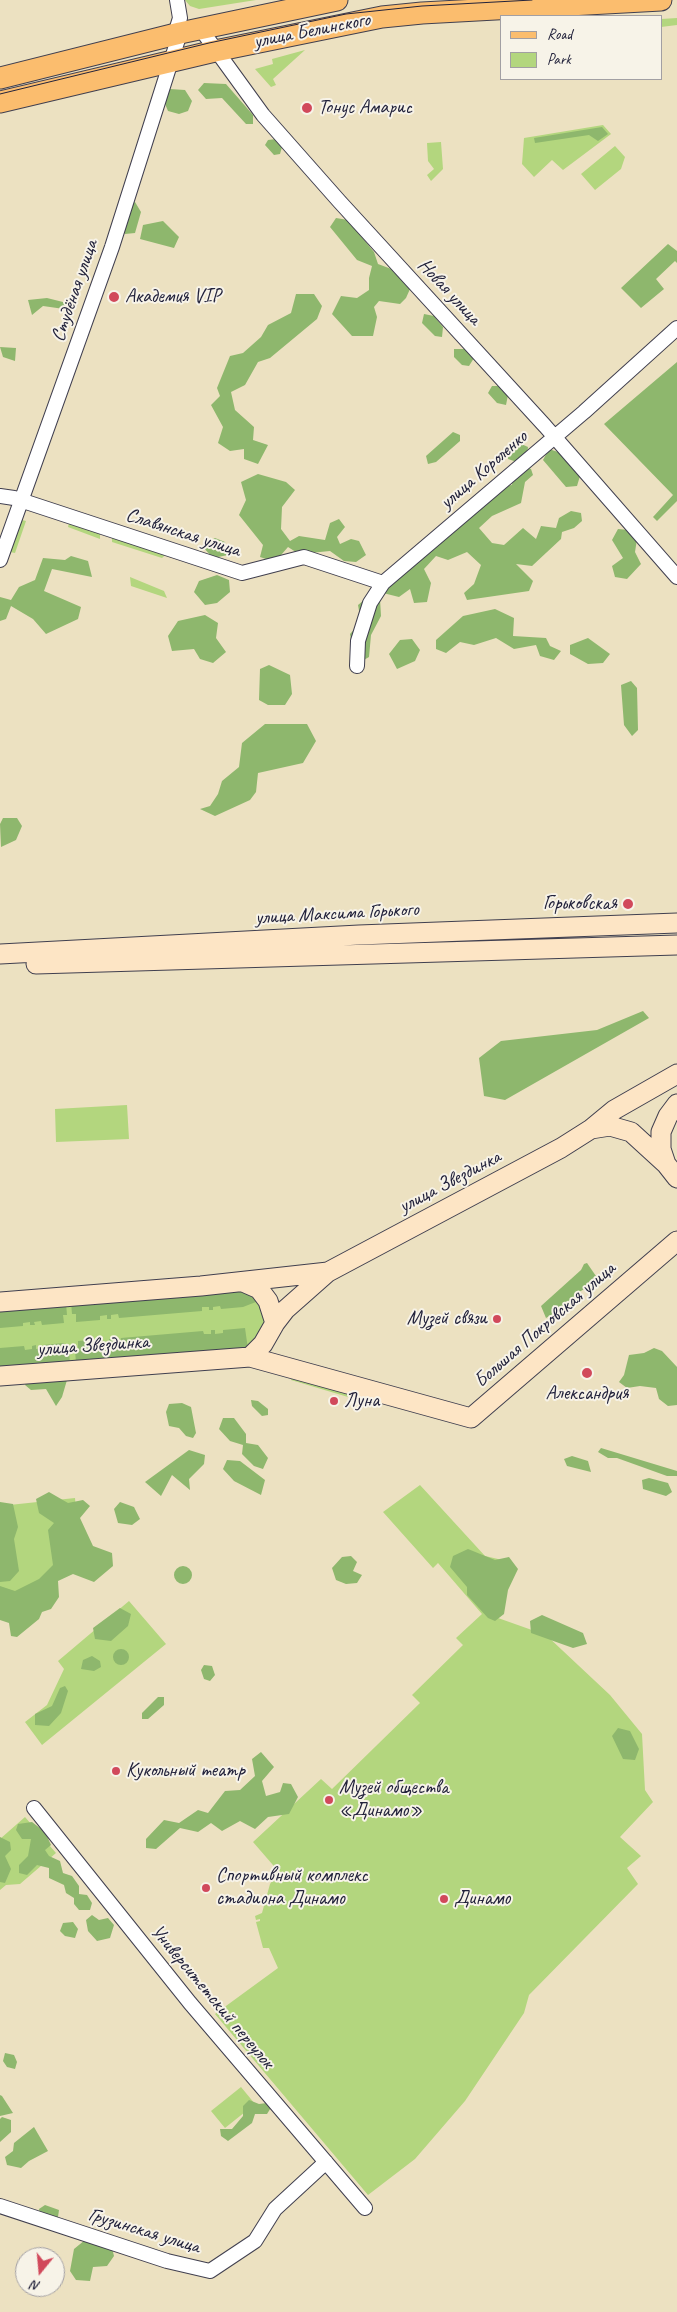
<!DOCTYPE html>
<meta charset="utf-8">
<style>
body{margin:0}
#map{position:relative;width:677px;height:2312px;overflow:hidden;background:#ece1c1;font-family:Caveat,sans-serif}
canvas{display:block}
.legend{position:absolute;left:500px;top:15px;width:162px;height:65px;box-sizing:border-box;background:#f7f3e8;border:1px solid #a29fa3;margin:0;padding:6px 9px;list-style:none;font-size:15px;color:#22223b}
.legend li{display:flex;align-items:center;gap:10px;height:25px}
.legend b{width:25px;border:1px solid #a29fa3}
.north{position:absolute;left:15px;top:2247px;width:50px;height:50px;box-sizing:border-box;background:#f7f3e8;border:1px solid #a29fa3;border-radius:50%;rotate:197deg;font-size:14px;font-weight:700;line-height:20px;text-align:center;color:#22223b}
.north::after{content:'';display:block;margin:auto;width:18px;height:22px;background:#d1495b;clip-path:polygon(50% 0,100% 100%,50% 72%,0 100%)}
</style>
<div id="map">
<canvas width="677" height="2312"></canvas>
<ul class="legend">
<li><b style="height:6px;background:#fbbd6e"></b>Road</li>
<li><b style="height:14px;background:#b3d67e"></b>Park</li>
</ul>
<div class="north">N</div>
</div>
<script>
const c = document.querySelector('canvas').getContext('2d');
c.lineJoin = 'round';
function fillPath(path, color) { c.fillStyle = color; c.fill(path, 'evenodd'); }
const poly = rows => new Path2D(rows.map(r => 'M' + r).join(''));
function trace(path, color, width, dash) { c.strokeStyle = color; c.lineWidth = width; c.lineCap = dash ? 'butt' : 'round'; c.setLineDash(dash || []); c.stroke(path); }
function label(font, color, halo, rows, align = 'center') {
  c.font = font + ' Caveat,sans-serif'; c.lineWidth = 4; c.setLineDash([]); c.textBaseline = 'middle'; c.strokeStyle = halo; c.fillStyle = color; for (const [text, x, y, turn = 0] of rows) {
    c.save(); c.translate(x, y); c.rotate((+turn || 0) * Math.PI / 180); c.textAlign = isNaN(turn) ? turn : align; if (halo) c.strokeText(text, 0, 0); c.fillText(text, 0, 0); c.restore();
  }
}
const green = poly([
 [185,0,256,0,199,9,190,6],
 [677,18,677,25,661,27,661,19],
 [305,50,273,79,276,85,271,87,255,69,273,64,272,59],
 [603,125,611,134,563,170,552,160,534,177,522,164,524,138],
 [441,142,443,169,431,181,427,175,434,169,428,161,427,143],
 [615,146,625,157,621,169,595,190,581,174],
 [22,520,26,521,15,553,10,552],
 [69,523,100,533,100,539,68,527],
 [112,537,165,555,162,558,112,542],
 [130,577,164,591,167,598,131,586],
 [127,1105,129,1139,56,1142,55,1109],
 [256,1295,267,1319,251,1347,0,1370,0,1309],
 [292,1376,347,1393,348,1397,291,1380],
 [420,1485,485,1556,511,1562,498,1618,546,1635,610,1695,642,1734,645,1790,653,1802,620,1837,641,1856,627,1868,638,1884,529,1995,524,2013,465,2101,415,2159,368,2195,215,2014,278,1968,269,1948,263,1948,256,1922,260,1921,260,1919,256,1920,255,1916,262,1913,270,1884,279,1872,253,1842,321,1779,332,1789,420,1703,412,1695,463,1645,456,1638,482,1614,438,1563,433,1568,383,1512],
 [75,1498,80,1553,0,1610,0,1506],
 [129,1601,166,1644,42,1745,25,1722,47,1705,64,1669,58,1661],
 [25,1817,56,1853,20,1884,6,1885,0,1890,0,1839],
 [241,2087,255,2104,225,2128,211,2111]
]);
const forest = poly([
 [204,83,226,84,253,115,253,124,246,124,222,98,206,99,198,90],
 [170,89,185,90,192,101,188,111,179,114,168,111,163,99],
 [602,127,608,134,598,141,589,135,535,143,534,138],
 [276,139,282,147,280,154,274,155,265,145,268,140],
 [135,202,141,212,135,233,125,234,118,225,127,204],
 [336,218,348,220,374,252,378,264,394,270,410,289,406,298,400,304,379,301,374,307,377,317,373,336,352,336,332,314,341,296,357,298,369,290,369,278,372,266,357,260,330,227],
 [163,221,179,237,174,248,140,239,143,225],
 [668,244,677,251,677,263,675,261,656,279,664,289,641,308,621,288],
 [296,294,314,294,322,306,317,319,270,358,258,362,245,385,231,392,235,410,254,427,253,440,268,445,258,464,244,459,244,449,230,451,218,443,223,427,211,405,220,396,217,388,230,356,243,353,261,337,268,325,291,313],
 [47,298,67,303,64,309,43,306,32,315,28,300],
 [424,314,434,316,443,327,442,337,435,336,422,323],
 [0,347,16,348,15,361,3,357],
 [454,349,466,349,474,358,469,366,462,365,454,357],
 [677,362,677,501,657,521,653,517,673,495,604,424],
 [492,386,499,386,508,395,506,405,497,403,488,393],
 [453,432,460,435,460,441,436,462,428,464,426,456],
 [519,443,528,447,527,454,517,462,508,459,509,450],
 [549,449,561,453,580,476,577,486,566,487,543,460],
 [522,466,531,469,533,475,525,482,521,503,492,516,479,528,492,543,504,545,523,528,536,539,541,526,556,528,559,518,571,511,581,513,582,521,574,528,562,532,561,539,532,566,516,564,533,581,529,591,467,600,464,593,474,584,481,565,467,552,448,560,436,556,424,569,431,583,427,602,414,603,410,589,399,597,383,593,388,583,416,560,418,544,440,526,499,487,512,485,513,474],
 [258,474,286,482,295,490,282,507,281,529,290,541,299,536,325,540,330,523,339,519,345,527,337,537,340,544,351,539,359,541,366,555,356,562,344,561,330,551,299,554,288,547,275,562,260,557,263,545,239,515,246,500,241,482],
 [618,529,629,530,637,539,635,552,641,564,627,579,615,577,612,566,623,558,612,540],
 [215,538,225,542,228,555,213,558,202,546],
 [71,556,88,561,92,577,52,569,44,591,81,607,78,619,46,634,33,619,11,606,6,619,0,621,0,597,11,600,19,587,35,580,43,558,65,560],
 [217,575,229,580,230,592,217,603,205,605,194,592,199,581],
 [369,596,380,599,381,616,371,635,369,657,362,661,354,657,350,634,361,622,358,605],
 [495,609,514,618,513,636,546,638,550,646,561,651,554,660,540,656,536,645,514,649,496,638,474,645,460,642,446,653,436,649,436,640,463,616],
 [205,615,218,623,216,638,226,652,213,663,200,659,194,649,172,651,168,636,178,621],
 [588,638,610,654,603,663,588,664,570,654,570,645],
 [412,639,420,650,415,661,397,669,389,654,400,640],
 [269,665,290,675,292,694,285,705,268,705,259,700,260,669],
 [631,681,637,688,638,730,632,736,624,725,621,685],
 [265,724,307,724,316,741,303,763,258,773,256,792,250,800,215,816,200,809,210,806,218,794,222,781,239,767,242,743],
 [3,818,17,818,22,826,16,840,1,847,0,824],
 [643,1011,649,1018,505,1100,484,1096,479,1058,501,1041,597,1030],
 [587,1263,598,1279,592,1285,579,1292,570,1304,546,1318,541,1306,581,1270,584,1264],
 [241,1288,261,1300,243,1307,221,1309,220,1306,213,1307,213,1310,209,1310,209,1307,202,1307,202,1311,119,1318,118,1314,111,1315,111,1319,107,1319,107,1315,100,1316,100,1320,76,1322,76,1314,72,1314,71,1302],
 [66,1303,67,1315,63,1315,64,1323,42,1325,41,1321,34,1322,35,1325,30,1325,30,1322,23,1323,23,1326,0,1328,0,1309],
 [245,1328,248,1349,76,1364,75,1349,78,1348,78,1341,101,1339,102,1343,109,1342,109,1339,113,1339,113,1342,120,1342,121,1338,203,1331,204,1334,211,1334,211,1330,215,1330,215,1334,223,1333,223,1330],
 [64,1343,65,1350,69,1349,70,1365,0,1370,0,1348,24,1346,25,1350,32,1349,32,1346,36,1345,36,1349,44,1348,43,1345],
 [654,1348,662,1351,677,1367,677,1405,668,1406,659,1399,656,1388,640,1386,627,1388,619,1382,624,1375,629,1355,644,1353],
 [67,1380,62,1397,56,1406,46,1389,31,1390,25,1385,26,1383],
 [251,1400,258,1401,268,1409,268,1415,262,1416,252,1406],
 [182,1403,191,1407,196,1433,193,1438,186,1436,179,1428,169,1426,166,1412,169,1404],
 [223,1418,234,1418,246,1434,246,1443,258,1445,268,1458,263,1469,254,1466,242,1454,243,1445,230,1441,219,1429],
 [601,1448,677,1471,677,1476,667,1476,617,1458,608,1458,598,1452],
 [189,1450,205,1455,204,1464,189,1479,190,1490,172,1475,161,1496,145,1482],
 [572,1456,588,1461,591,1472,567,1466,564,1459],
 [227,1460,240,1461,265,1480,261,1495,234,1481,223,1469],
 [649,1478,668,1483,672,1492,666,1496,643,1489,642,1480],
 [49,1492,68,1503,83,1500,90,1506,80,1518,93,1546,112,1553,113,1566,94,1582,73,1574,58,1581,59,1597,51,1609,42,1612,39,1619,17,1637,11,1636,9,1623,0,1620,0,1586,15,1591,39,1579,53,1565,48,1530,54,1523,39,1513,36,1499],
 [0,1502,13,1504,18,1527,14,1539,19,1571,10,1581,0,1582],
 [120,1502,134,1507,140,1519,132,1525,118,1523,114,1509],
 [468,1549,495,1560,509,1557,518,1569,508,1590,504,1614,495,1621,488,1618,467,1595,467,1587,450,1567,453,1556],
 [351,1556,357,1562,353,1571,362,1575,357,1583,346,1584,336,1580,332,1568,342,1557],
 '174 1575a9 9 0 1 1 18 0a9 9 0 1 1-18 0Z',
 [120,1608,131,1614,128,1626,111,1641,95,1639,93,1628],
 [542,1615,583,1633,587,1644,573,1648,531,1633,530,1621],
 '113 1657a8 8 0 1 1 16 0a8 8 0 1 1-16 0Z',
 [92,1656,100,1661,101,1667,94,1671,81,1669,83,1660],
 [204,1665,212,1666,215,1675,210,1681,204,1679,201,1670],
 [65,1686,68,1691,61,1713,49,1726,35,1725,35,1714,52,1706,60,1688],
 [158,1697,164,1697,164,1705,148,1719,142,1719,142,1713],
 [618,1728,630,1731,639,1749,635,1760,623,1759,612,1736],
 [261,1752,274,1767,262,1781,266,1796,280,1792,283,1783,291,1784,298,1797,289,1814,268,1817,255,1829,240,1821,222,1831,211,1823,198,1832,180,1828,156,1849,146,1848,146,1839,164,1820,179,1823,198,1810,208,1813,225,1791,240,1790,255,1776,252,1759],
 [32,1822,45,1832,51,1845,45,1850,49,1856,60,1861,63,1873,72,1876,79,1886,79,1894,87,1895,92,1903,90,1910,79,1910,74,1904,74,1898,66,1893,64,1885,49,1878,49,1868,37,1865,27,1875,19,1873,19,1865,28,1856,31,1839,22,1839,16,1830,18,1824],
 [0,1837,10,1842,11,1850,5,1856,11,1869,5,1883,0,1882],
 [92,1915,99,1920,108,1918,114,1925,110,1938,97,1941,88,1931,86,1920],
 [73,1922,78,1929,75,1938,65,1936,60,1931,63,1923],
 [5,2053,14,2055,17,2062,15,2069,7,2067,3,2061],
 [0,2095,2,2096,13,2113,0,2116],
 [249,2100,259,2104,267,2103,272,2106,267,2114,255,2114,252,2123,228,2141,221,2136,220,2129,232,2129,243,2116,243,2106],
 [2,2117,11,2120,11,2132,0,2142,0,2119],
 [34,2127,48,2151,29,2161,21,2168,7,2165,5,2157,13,2151,14,2143],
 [45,2205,59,2210,58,2217,50,2220,40,2215,39,2209],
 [85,2240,112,2248,114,2256,107,2266,93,2267,90,2281,76,2280,70,2271,74,2249]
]);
const street = poly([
 [200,28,263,115,339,201,545,426,677,577],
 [175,34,180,18,177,0],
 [0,496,14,498,242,573,304,557,383,583],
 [0,560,112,247,180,33],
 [357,666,358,641,370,603,383,583,584,412,677,328],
 [34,1808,190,2003,365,2208],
 [0,2206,167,2261,210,2271,255,2241,275,2209,326,2162]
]);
const secondary = poly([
 [0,954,359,935,677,923],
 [36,964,677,945],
 [677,1104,668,1116,661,1132,661,1149,666,1164,677,1178],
 [591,1129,610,1126,631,1132,666,1164],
 [243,1282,259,1289,268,1301,275,1323],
 [0,1302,201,1286,328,1272],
 [250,1357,263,1344,275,1323,285,1310,328,1272,561,1148,591,1129,614,1110,677,1074],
 [0,1376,250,1357,471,1418,677,1241]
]);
const primary = poly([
 [0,78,180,33,337,0],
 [0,102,215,51,382,17,422,13,661,0]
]);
const tram = poly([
 [0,94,209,43,346,14,422,6,532,0]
]);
const markers = [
 [307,108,6,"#d1495b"],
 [114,297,6,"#d1495b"],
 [628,904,6,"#d1495b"],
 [497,1319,5,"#d1495b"],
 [587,1373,6,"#d1495b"],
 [334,1401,5,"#d1495b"],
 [116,1771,5,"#d1495b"],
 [329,1800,5,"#d1495b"],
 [206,1888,5,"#d1495b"],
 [444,1899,5,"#d1495b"]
];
const streetNames = [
 ["улица Белинского",312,31,-11],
 ["Студёная улица",75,291,-71],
 ["Новая улица",449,292,47],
 ["улица Короленко",484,470,-41],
 ["Славянская улица",183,533,18],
 ["улица Максима Горького",337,914,-3],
 ["улица Звездинка",450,1182,-28],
 ["Большая Покровская улица",545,1325,-41],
 ["улица Звездинка",93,1346,-4],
 ["Университетский переулок",212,1997,50],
 ["Грузинская улица",144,2231,17]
];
const poiNames = [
 ["Тонус Амарис",318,108],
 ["Академия VIP",125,297],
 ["Горьковская",617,904,"right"],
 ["Музей связи",487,1319,"right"],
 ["Александрия",587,1394,"center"],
 ["Луна",344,1401],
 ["Кукольный театр",126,1771],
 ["Музей общества",339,1788],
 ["«Динамо»",339,1811],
 ["Спортивный комплекс",216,1876],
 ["стадиона Динамо",216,1899],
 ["Динамо",454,1899]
];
fillPath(green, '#b3d67e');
fillPath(forest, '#8eb76d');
trace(street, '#403f4f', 16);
trace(secondary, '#403f4f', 21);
trace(primary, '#403f4f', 23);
trace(street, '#fff', 14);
trace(secondary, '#fde5c5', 19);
trace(primary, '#fbbd6e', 21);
trace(tram, '#22223b', 1);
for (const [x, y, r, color] of markers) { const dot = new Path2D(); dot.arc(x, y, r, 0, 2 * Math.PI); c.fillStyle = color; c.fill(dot); trace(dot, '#f7f3e8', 2); }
label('20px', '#22223b', '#f7f3e8', streetNames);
label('20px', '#22223b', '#f7f3e8', poiNames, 'left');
</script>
